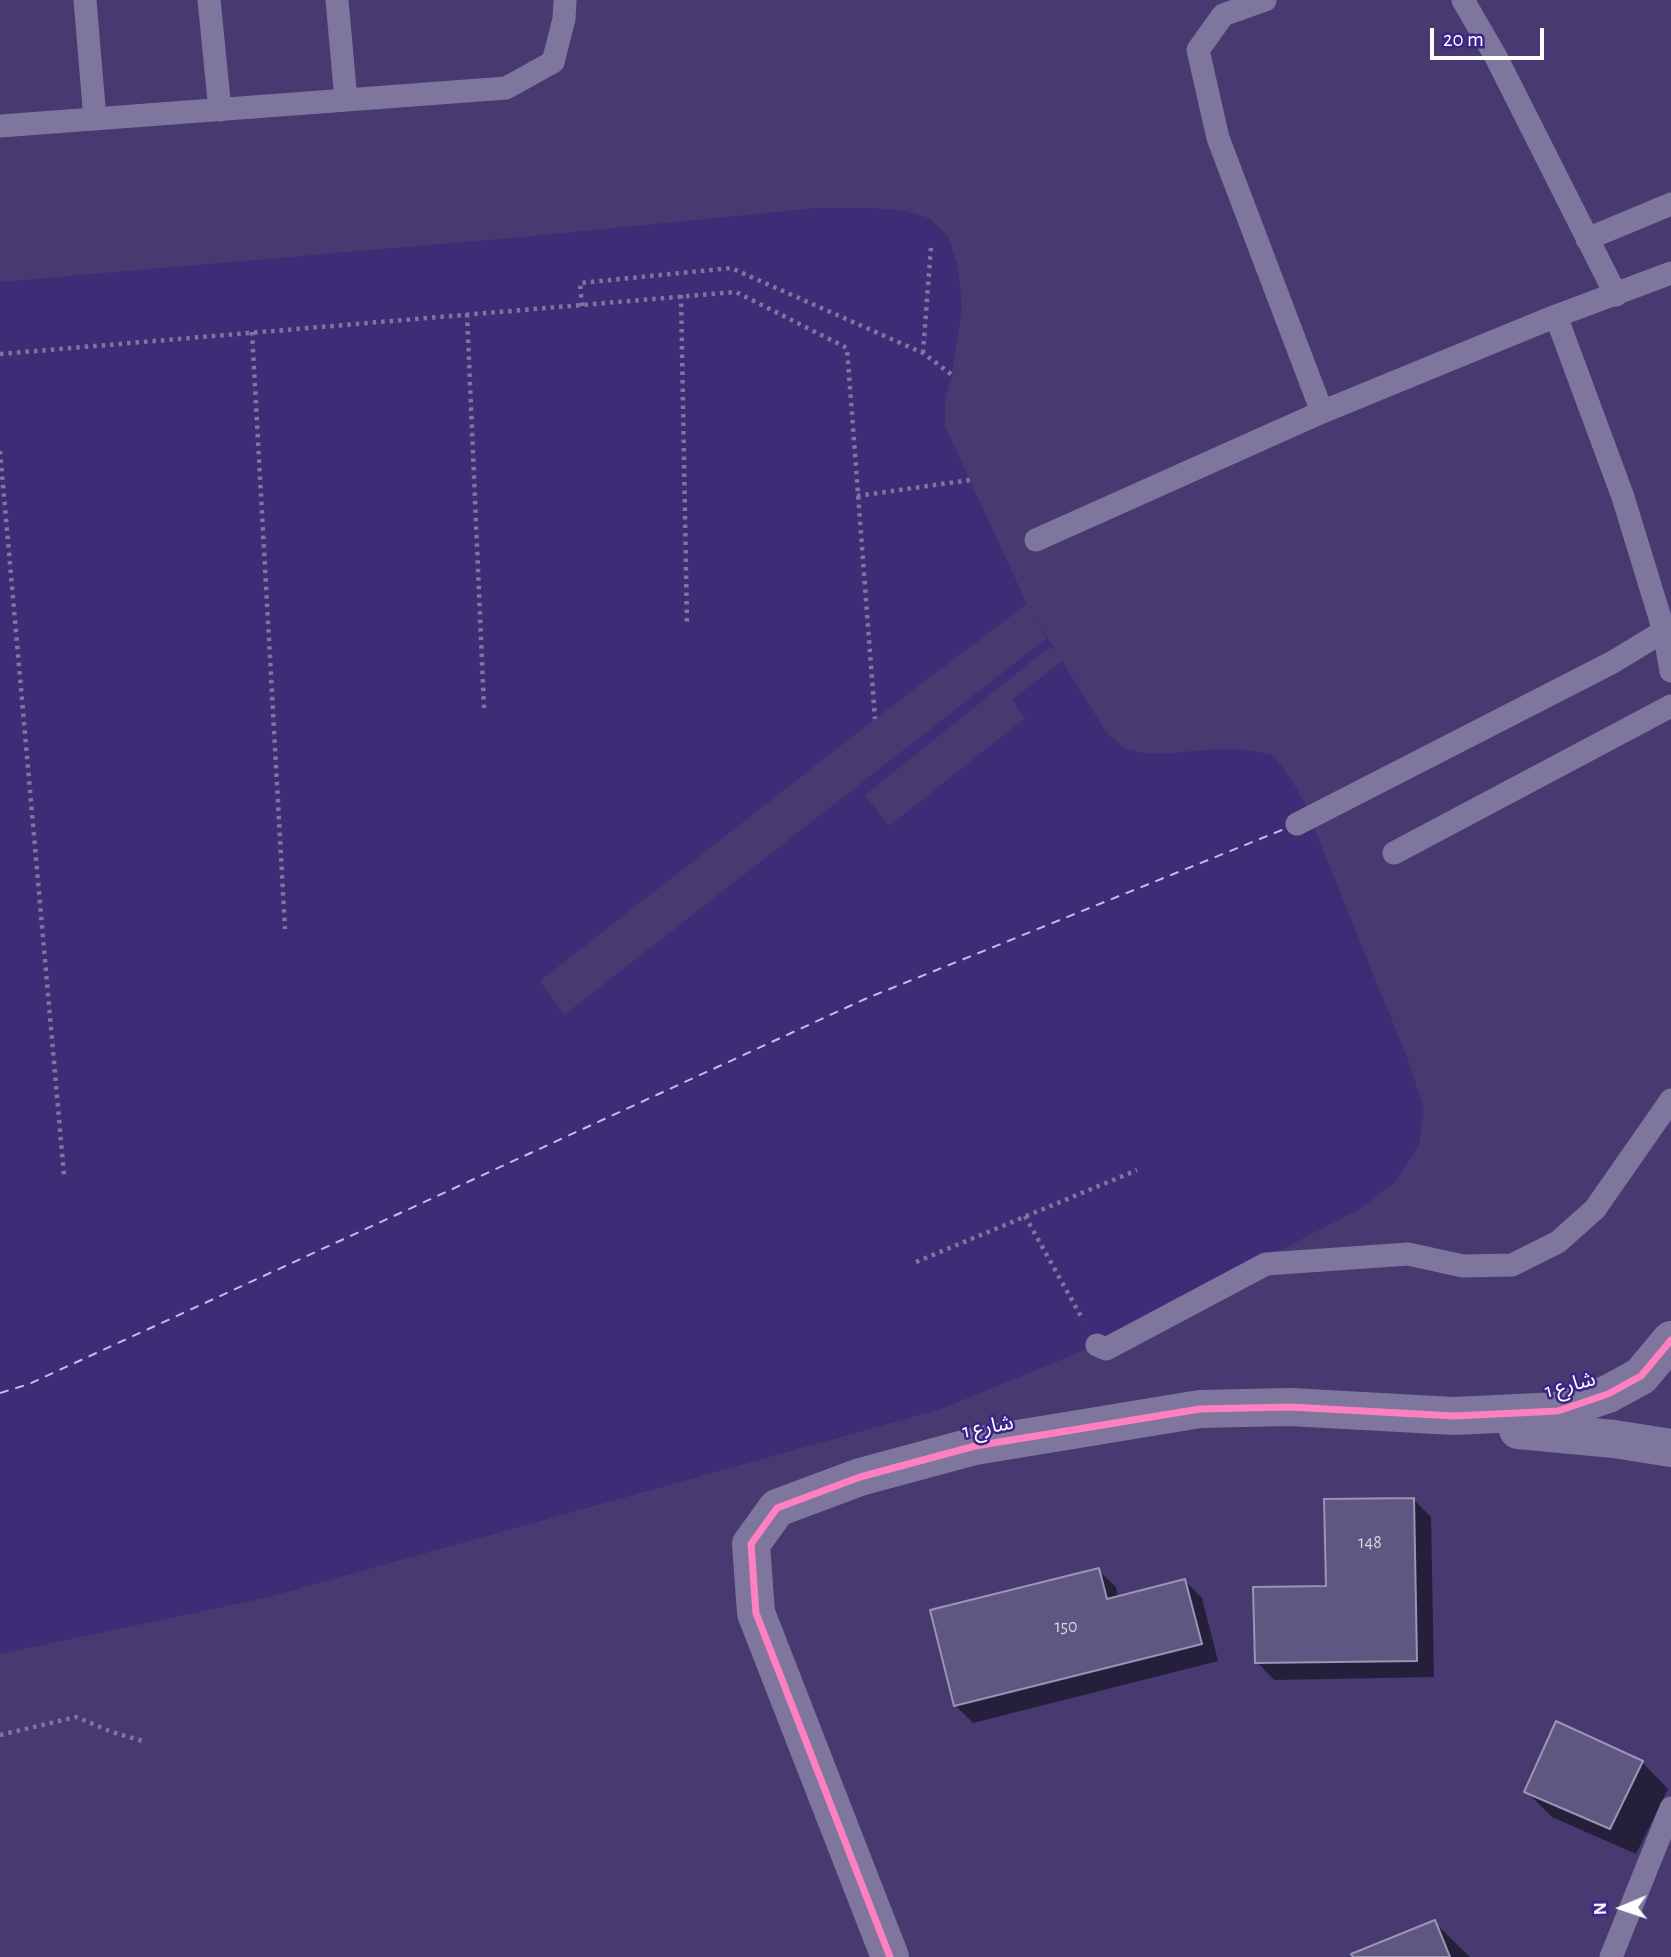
<!DOCTYPE html>
<meta charset="utf-8">
<style>
body{margin:0}
#map{position:relative;width:1671px;height:1957px;overflow:hidden;background:#463a71;font-family:"Alegreya Sans",sans-serif}
canvas{display:block}
.north{position:absolute;left:1587px;top:1873px;width:70px;height:70px;-webkit-text-stroke:5px #392487;paint-order:stroke;rotate:268deg;font-size:19px;font-weight:700;line-height:28px;text-align:center;color:#fff}
.north::after{content:'';display:block;margin:auto;width:24px;height:32px;background:#fff;clip-path:polygon(50% 0,100% 100%,50% 72%,0 100%)}
.scale{position:absolute;left:1430px;top:28px;width:114px;height:32px;box-sizing:border-box;border:4px solid #fff;border-top:0;padding-left:9px;font-size:21px;line-height:24px;white-space:nowrap;color:#fff;-webkit-text-stroke:5px #392487;paint-order:stroke}
</style>
<div id="map">
<canvas width="1671" height="1957"></canvas>
<div class="north">N</div>
<div class="scale">20 m</div>
</div>
<script>
const c = document.querySelector('canvas').getContext('2d');
c.lineJoin = 'round';
function fillPath(path, color) { c.fillStyle = color; c.fill(path, 'evenodd'); }
const poly = rows => new Path2D(rows.map(r => 'M' + r).join(''));
function trace(path, color, width, dash) { c.strokeStyle = color; c.lineWidth = width; c.lineCap = dash ? 'butt' : 'round'; c.setLineDash(dash || []); c.stroke(path); }
function label(font, color, halo, rows, align = 'center') {
  c.font = font + ' "Alegreya Sans","Noto Sans Arabic",sans-serif'; c.lineWidth = 5; c.setLineDash([]); c.textBaseline = 'middle'; c.strokeStyle = halo; c.fillStyle = color; for (const [text, x, y, turn = 0] of rows) {
    c.save(); c.translate(x, y); c.rotate((+turn || 0) * Math.PI / 180); c.textAlign = isNaN(turn) ? turn : align; if (halo) c.strokeText(text, 0, 0); c.fillText(text, 0, 0); c.restore();
  }
}
const water = poly([
 [817,208,876,208,906,211,929,218,948,236,958,268,962,307,952,375,945,400,945,426,1027,604,1106,732,1124,748,1143,753,1169,753,1220,749,1248,750,1273,755,1289,776,1303,800,1408,1060,1424,1109,1419,1146,1395,1182,1358,1210,1097,1345,941,1409,265,1598,0,1654,0,282,522,237]
]);
const pier = poly([
 [1027,604,1047,638,564,1015,540,981,875,719],
 [1051,646,1063,660,1012,700,1025,718,889,826,865,795]
]);
const shadow = poly([
 [1414,1500,1431,1517,1434,1677,1274,1680,1257,1662],
 [1098,1570,1116,1587,1118,1598,1185,1581,1202,1598,1218,1661,973,1723,955,1705],
 [1642,1762,1668,1789,1636,1854,1552,1817,1526,1791],
 [1434,1922,1470,1957,1354,1957]
]);
const ferry = poly([
 [0,1393,29,1384,865,999,1287,828]
]);
const building = poly([
 [1414,1498,1417,1661,1255,1663,1253,1587,1326,1586,1324,1499,1414,1498],
 [1099,1568,1107,1599,1185,1579,1202,1644,954,1706,930,1610,1099,1568],
 [1556,1721,1643,1761,1610,1829,1524,1792,1556,1721],
 [1435,1920,1450,1957,1353,1957,1351,1954,1435,1920]
]);
const path = poly([
 [681,295,687,624],
 [582,306,580,283,731,268,923,353,952,375],
 [467,314,484,708],
 [252,332,285,929],
 [923,353,931,246],
 [0,354,736,292,847,348,875,719],
 [0,451,64,1175],
 [857,496,970,480],
 [1025,1216,1083,1320],
 [916,1262,1137,1170],
 [0,1735,76,1717,112,1732,146,1742]
]);
const service = poly([
 [85,0,95,119],
 [209,0,220,110],
 [337,0,346,100],
 [1265,0,1223,15,1198,50,1218,138,1322,412],
 [1463,0,1496,57,1616,295],
 [0,126,506,88,553,62,564,19,565,0],
 [1587,239,1671,204],
 [1036,540,1322,412,1556,316,1671,273],
 [1664,631,1671,671],
 [1297,824,1613,662,1664,631,1623,497,1556,316],
 [1394,853,1671,706],
 [1097,1345,1106,1349,1266,1264,1408,1254,1463,1266,1512,1265,1558,1242,1595,1209,1671,1100],
 [1611,1957,1671,1808]
]);
const minor = poly([
 [1518,1430,1614,1439,1671,1448],
 [890,1957,756,1613,751,1544,777,1508,860,1477,975,1446,1200,1409,1290,1407,1454,1416,1558,1411,1608,1394,1641,1376,1671,1340]
]);
const cycleway = poly([
 [890,1957,756,1613,751,1544,777,1508,860,1477,975,1446,1200,1409,1290,1407,1454,1416,1558,1411,1608,1394,1641,1376,1671,1340]
]);
const numberNames = [
 ["148",1370,1543],
 ["150",1066,1627]
];
const streetNames = [
 ["شارع 1",1570,1385,-15],
 ["شارع 1",988,1427,-11]
];
fillPath(water, '#3e2d76');
fillPath(pier, '#463a71');
fillPath(shadow, '#0007');
trace(ferry, '#c5bbf0', 2, [9, 7]);
fillPath(building, '#5f5681');
trace(building, '#9b95b4', 2);
trace(path, '#7f769e', 4.5, [3.5, 5]);
trace(service, '#7f769e', 23);
trace(minor, '#7f769e', 38);
trace(cycleway, '#ff80c0', 7);
label('18px', '#d7d5e0', null, numberNames);
label('21px', '#fff', '#392487', streetNames);
</script>
